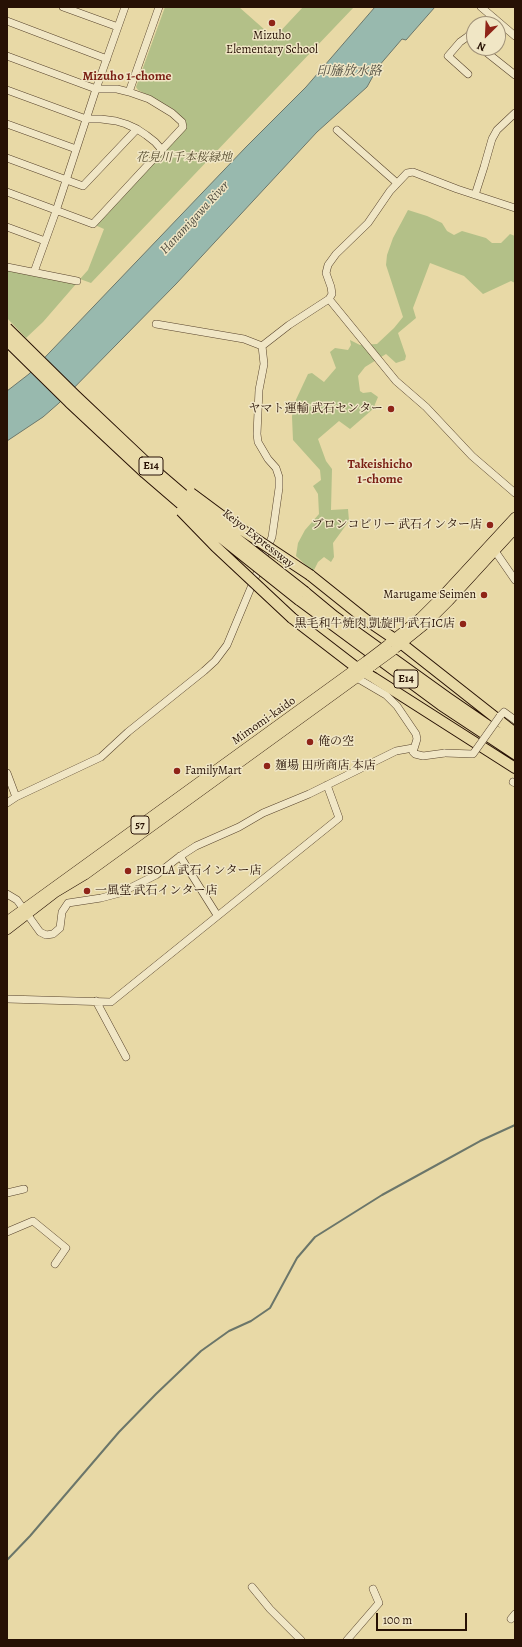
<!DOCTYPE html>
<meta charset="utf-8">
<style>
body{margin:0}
#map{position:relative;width:522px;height:1647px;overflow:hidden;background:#e8d9a6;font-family:Alegreya,serif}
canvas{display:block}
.frame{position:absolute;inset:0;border:8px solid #271104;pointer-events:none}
.north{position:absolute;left:466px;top:16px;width:40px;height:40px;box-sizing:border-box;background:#f0e6c5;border:1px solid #a09178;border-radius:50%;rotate:204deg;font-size:11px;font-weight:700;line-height:16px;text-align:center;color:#271104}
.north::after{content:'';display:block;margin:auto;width:14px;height:18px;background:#8f2418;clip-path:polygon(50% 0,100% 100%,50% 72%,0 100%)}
.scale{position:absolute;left:376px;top:1613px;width:91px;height:18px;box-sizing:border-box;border:2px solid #271104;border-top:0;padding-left:5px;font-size:12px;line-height:14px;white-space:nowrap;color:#271104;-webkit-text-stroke:3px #f0e6c5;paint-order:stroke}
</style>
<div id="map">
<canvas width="522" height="1647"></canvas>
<div class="frame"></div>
<div class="north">N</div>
<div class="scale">100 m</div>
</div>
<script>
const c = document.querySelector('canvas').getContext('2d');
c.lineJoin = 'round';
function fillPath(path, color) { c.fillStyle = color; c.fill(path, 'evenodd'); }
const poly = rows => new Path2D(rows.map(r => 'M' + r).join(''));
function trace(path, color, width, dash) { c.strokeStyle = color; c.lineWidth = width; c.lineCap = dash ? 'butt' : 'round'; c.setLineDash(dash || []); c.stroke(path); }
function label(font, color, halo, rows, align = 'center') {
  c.font = font + ' Alegreya,"Noto Serif JP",serif'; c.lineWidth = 3; c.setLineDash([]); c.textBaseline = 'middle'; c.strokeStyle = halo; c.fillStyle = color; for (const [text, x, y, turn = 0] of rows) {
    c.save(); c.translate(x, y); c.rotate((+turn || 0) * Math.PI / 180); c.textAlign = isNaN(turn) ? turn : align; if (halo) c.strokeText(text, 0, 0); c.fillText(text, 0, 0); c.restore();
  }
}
const green = poly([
 [165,7,239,7,274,38,303,7,354,7,91,283,80,279,88,270,104,229,95,225,185,129,186,123,171,108,138,90,136,87],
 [408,210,427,216,442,223,447,231,454,235,462,231,486,238,492,243,501,243,510,234,515,236,515,283,511,281,483,294,464,276,430,263,413,308,416,318,398,333,406,356,405,360,396,363,386,354,365,367,358,376,360,391,363,393,371,392,378,397,373,409,350,429,339,421,318,439,326,461,332,469,331,510,348,509,349,521,333,543,334,557,331,562,324,557,318,562,313,572,296,556,298,543,305,530,319,514,318,494,313,486,321,480,320,470,293,440,292,417,293,406,308,374,312,373,324,382,336,368,330,352,335,348,348,350,351,345,350,340,360,345,377,344,394,328,403,317,386,265,387,255,393,238],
 [7,270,76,284,43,322,26,338,7,318]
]);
const water = poly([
 [375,7,435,7,406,40,402,39,378,67,367,87,317,132,176,284,59,403,43,417,7,441,7,391,29,374,246,147,306,87,375,7]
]);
const stream = poly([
 [7,1560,30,1536,119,1432,156,1394,201,1351,229,1331,251,1321,270,1308,297,1258,315,1237,382,1195,433,1167,480,1141,515,1125]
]);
const minor = poly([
 [63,7,118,27],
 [481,7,515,36],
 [7,21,107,59],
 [486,24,494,18],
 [467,37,474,30],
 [481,48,515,75],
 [7,56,96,89,117,89,129,92,149,99,172,113,182,122,183,127,93,224,7,192],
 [468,74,448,56,460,42,467,37,474,42],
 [7,90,86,119,101,119,116,121,126,124,137,129,146,135,155,142,162,150],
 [129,92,159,7],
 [7,124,76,149],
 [337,130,397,183],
 [7,158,83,186,137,129],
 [475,195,484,167,492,139,497,130,515,113],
 [7,227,45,241],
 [7,267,77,281],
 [34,272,56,211,96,89,125,7],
 [329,299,396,381,426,407,472,456,515,493],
 [156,324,244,339,262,346],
 [495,551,515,580],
 [357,678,386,695,397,706,416,734,417,739,413,752,415,754,423,756,445,753],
 [500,716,504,712,515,720],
 [7,773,16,797],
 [513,782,515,783],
 [7,803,16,797,101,757,128,732,204,671,215,661,227,645,272,537,279,488,279,477,276,468,268,459,258,442,257,434,259,390,264,364,262,346,289,325,329,299,332,294,331,287,326,273,328,265,336,254,368,223,390,191,407,173,413,172,457,189,515,208],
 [180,856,217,915],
 [7,894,17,900,40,932,46,935,53,934,60,928,62,912,68,903,101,898,120,893,156,875,179,857,196,846,239,827,263,813,309,794,396,751,413,748],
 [7,999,111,1002,339,818,327,785],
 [96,1001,126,1057],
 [7,1193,24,1189],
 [7,1232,33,1221,66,1248,55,1264],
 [252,1587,270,1609,301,1640],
 [511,1619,515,1614],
 [347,1640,379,1603,373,1589]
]);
const major = poly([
 [389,643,420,618,443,595,515,517],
 [396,648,427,623,449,601,515,529],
 [7,921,366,661],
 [7,930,55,893,85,875,369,669]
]);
const highway = poly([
 [310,575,365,619,402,644,515,733],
 [305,592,334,616,448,698,515,744],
 [299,600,441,705,515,754],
 [292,618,357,668,374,678,515,768]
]);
const minorBridge = poly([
 [445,753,473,754,500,716]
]);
const majorBridge = poly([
 [366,661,387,645],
 [372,666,394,650]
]);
const highwayBridge = poly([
 [7,328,75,395,150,466,213,520,305,592],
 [7,341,69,402,145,473,210,529,299,600],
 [191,493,230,522,310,575],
 [181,511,215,546,292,618]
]);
const markers = [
 [272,23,4,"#8f2418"],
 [391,409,4,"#8f2418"],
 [490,525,4,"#8f2418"],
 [484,595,4,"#8f2418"],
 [463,624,4,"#8f2418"],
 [310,742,4,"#8f2418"],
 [267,766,4,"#8f2418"],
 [177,771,4,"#8f2418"],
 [128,871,4,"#8f2418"],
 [87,891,4,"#8f2418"]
];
const shields = [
 [151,466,24],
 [406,679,24],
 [140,825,18]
];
const shieldNames = [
 ["E14",151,466],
 ["E14",406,679],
 ["57",140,825]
];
const poiNames = [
 ["Mizuho",272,36,"center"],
 ["Elementary School",272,50,"center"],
 ["ヤマト運輸 武石センター",383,409,"right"],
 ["ブロンコビリー 武石インター店",482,525,"right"],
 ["Marugame Seimen",476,595,"right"],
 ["黒毛和牛焼肉 凱旋門 武石IC店",455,624,"right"],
 ["俺の空",318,742],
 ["麺場 田所商店 本店",275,766],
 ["FamilyMart",185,771],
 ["PISOLA 武石インター店",136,871],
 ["一風堂 武石インター店",95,891]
];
const parkNames = [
 ["花見川千本桜緑地",184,158]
];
const streetNames = [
 ["Keiyo Expressway",258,539,38],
 ["Mimomi-kaido",264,721,-35]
];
const waterNames = [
 ["印旛放水路",349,72],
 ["Hanamigawa River",195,218,-47]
];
const neighbourhoodNames = [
 ["Mizuho 1-chome",127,77],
 ["Takeishicho",380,465],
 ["1-chome",380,480]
];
fillPath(green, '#b3c088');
fillPath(water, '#98b9ae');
trace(water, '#6b766a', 1);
trace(stream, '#6b766a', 2);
trace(minor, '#57432c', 8);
trace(major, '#271104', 10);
trace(highway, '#271104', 12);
trace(minor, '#f0e6c5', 7);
trace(major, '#e8d9a6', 9);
trace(highway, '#e8d9a6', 10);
trace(minorBridge, '#57432c', 8, []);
trace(majorBridge, '#271104', 10, []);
trace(highwayBridge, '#271104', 12, []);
trace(minorBridge, '#f0e6c5', 7);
trace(majorBridge, '#e8d9a6', 9);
trace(highwayBridge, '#e8d9a6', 10);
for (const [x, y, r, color] of markers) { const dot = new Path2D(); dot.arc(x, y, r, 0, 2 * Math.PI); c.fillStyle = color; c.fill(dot); trace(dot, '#f0e6c5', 1.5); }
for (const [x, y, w] of shields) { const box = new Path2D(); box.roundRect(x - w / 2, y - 9, w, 18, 3); c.fillStyle = '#f0e6c5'; c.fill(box); trace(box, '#271104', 1); }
label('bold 11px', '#271104', null, shieldNames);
label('12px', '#271104', '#f0e6c5', poiNames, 'left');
label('italic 12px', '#584e32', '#f0e6c5', parkNames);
label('12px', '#271104', '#f0e6c5', streetNames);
label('italic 13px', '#4f4c40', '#f0e6c5', waterNames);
label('bold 13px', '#7a1f14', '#f0e6c5', neighbourhoodNames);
</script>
